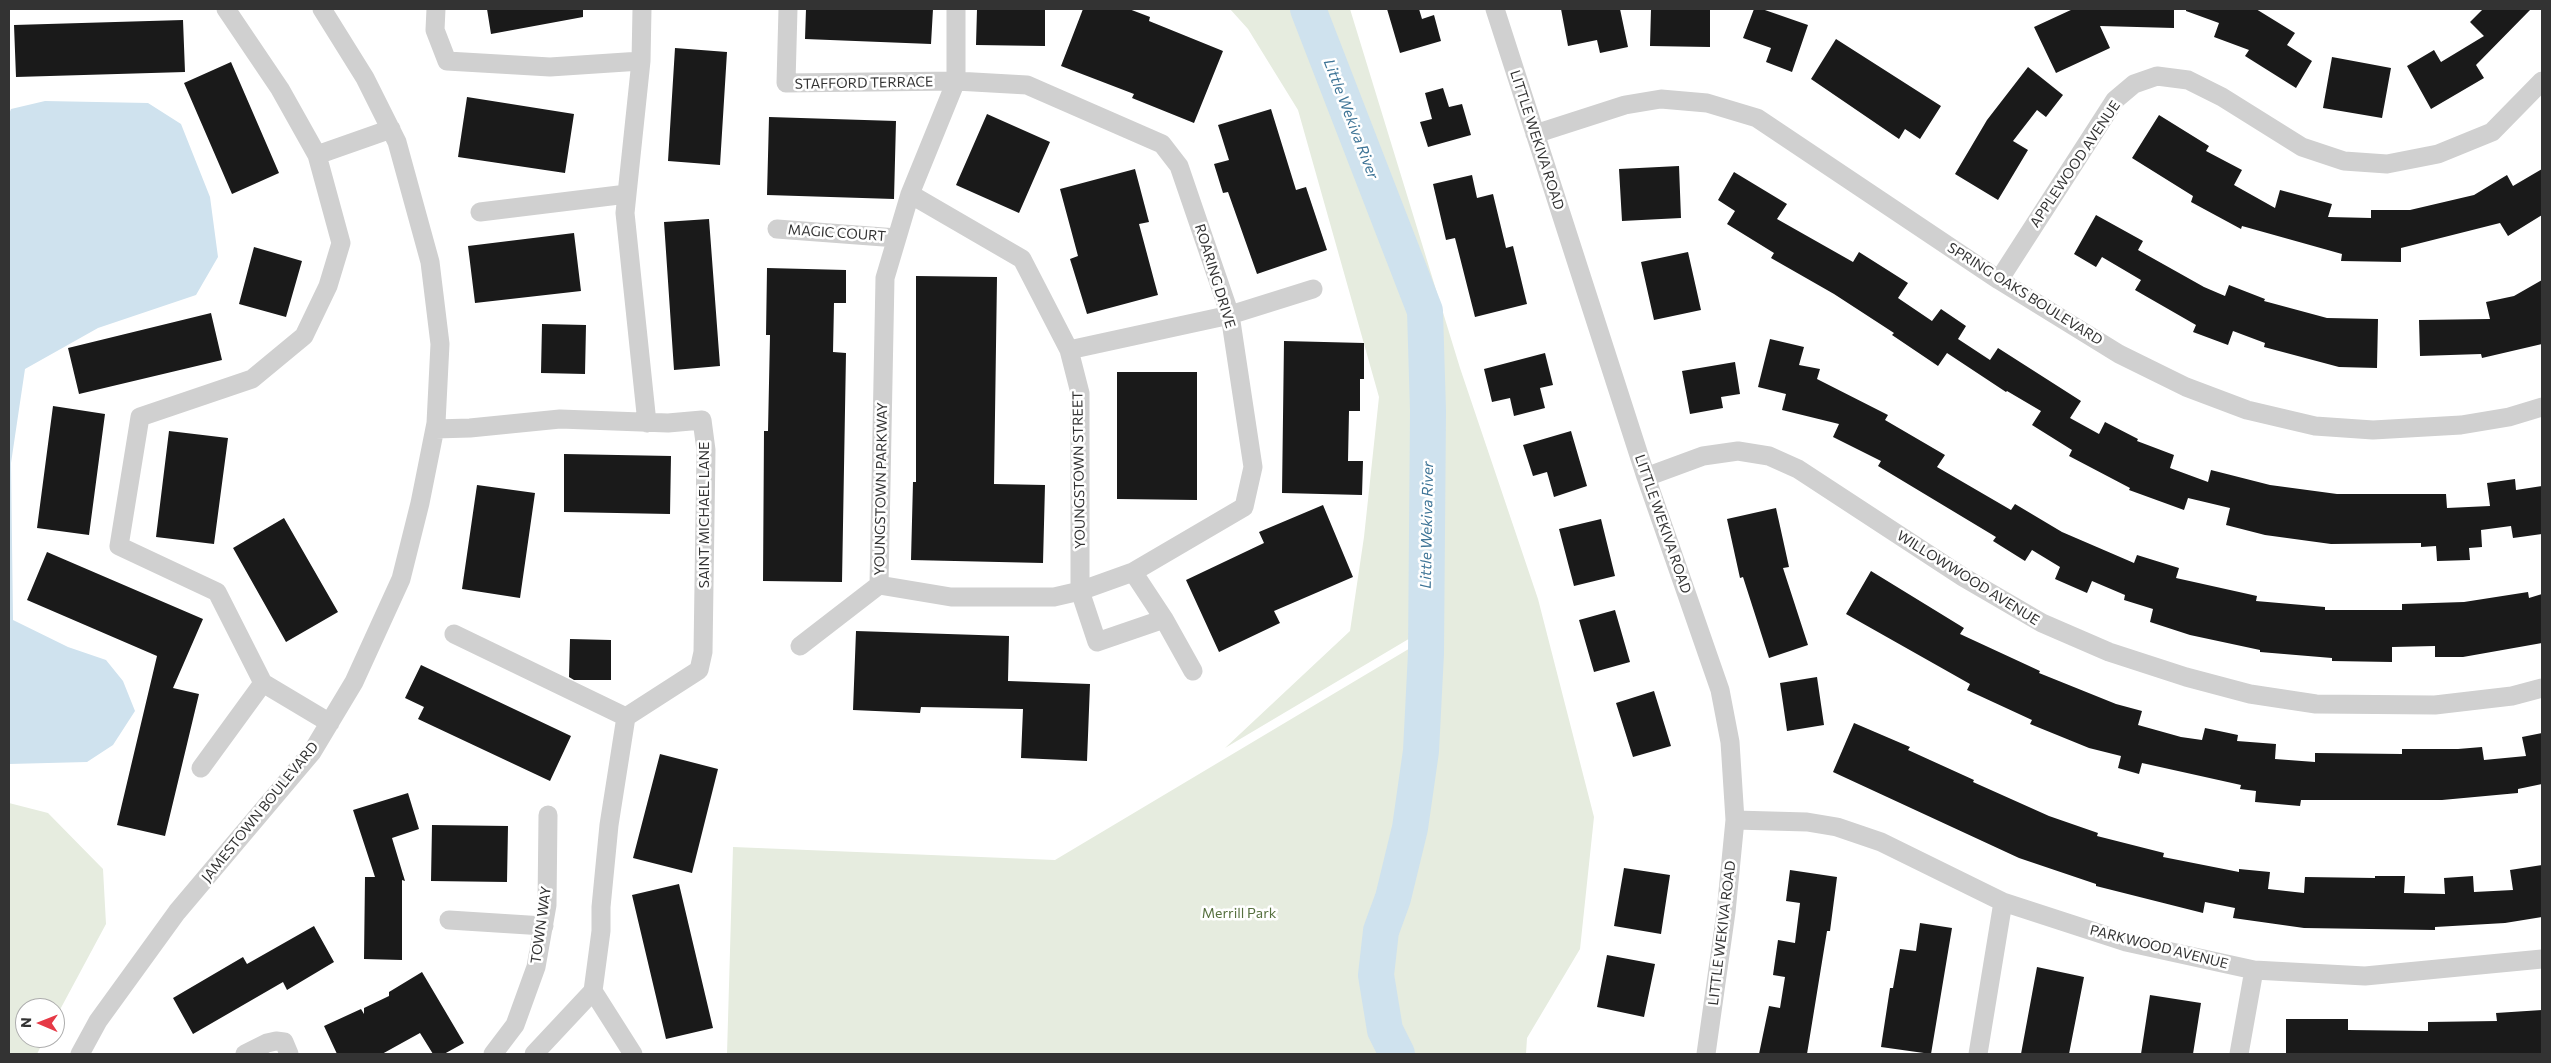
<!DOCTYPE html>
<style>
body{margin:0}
#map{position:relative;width:2551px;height:1063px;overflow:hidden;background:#fff;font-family:Commissioner,sans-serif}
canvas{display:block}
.frame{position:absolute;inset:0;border:10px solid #333;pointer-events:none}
.north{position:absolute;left:15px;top:998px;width:50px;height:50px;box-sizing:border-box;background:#fff;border:1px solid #adadad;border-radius:50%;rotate:271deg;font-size:14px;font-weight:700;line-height:20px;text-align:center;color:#333}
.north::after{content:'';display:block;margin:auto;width:18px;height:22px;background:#e63946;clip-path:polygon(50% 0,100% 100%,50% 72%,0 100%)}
</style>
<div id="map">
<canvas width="2551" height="1063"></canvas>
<div class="frame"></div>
<div class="north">N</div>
</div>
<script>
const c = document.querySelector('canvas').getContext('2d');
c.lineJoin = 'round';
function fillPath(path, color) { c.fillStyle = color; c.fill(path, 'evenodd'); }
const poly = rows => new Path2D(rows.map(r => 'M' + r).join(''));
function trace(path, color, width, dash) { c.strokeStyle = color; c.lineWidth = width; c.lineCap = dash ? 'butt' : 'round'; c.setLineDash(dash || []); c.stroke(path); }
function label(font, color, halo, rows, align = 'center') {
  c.font = font + ' Commissioner,sans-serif'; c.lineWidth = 5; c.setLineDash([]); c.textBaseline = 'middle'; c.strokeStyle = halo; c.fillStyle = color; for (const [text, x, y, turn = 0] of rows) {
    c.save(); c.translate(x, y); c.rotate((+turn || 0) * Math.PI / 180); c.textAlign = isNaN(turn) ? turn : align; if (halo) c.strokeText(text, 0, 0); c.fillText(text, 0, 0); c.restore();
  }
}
const green = poly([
 [1230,9,1350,9,1460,368,1538,599,1594,817,1580,949,1527,1038,1526,1054,1403,1054,1394,1032,1384,974,1388,932,1414,823,1426,721,1427,644,1425,639,1418,635,1412,637,1225,748,1350,631,1364,537,1379,397,1298,110,1248,29],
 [1417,644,1416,721,1404,822,1379,931,1373,974,1384,1034,1392,1054,727,1054,733,847,1055,860],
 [9,803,48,813,103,869,106,924,55,1019,55,1008,25,1008,25,1038,45,1038,37,1054,9,1054]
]);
const water = poly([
 [45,101,148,103,181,124,210,197,218,257,196,295,98,328,25,369,11,463,13,620,68,647,106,660,123,681,135,711,113,745,87,762,9,764,9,114,11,109]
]);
const river = poly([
 [1308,9,1425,311,1428,411,1426,653,1421,751,1410,828,1393,898,1381,931,1376,975,1385,1030,1397,1054]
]);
const building = poly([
 [487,9,583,9,583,17,491,34],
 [806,9,933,9,931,44,805,39],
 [977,9,1045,9,1045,46,976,45],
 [1083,9,1129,9,1150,17,1149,21,1223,51,1194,123,1132,98,1134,94,1061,66],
 [1387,9,1419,9,1422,19,1434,15,1441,41,1400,53],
 [1561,9,1620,9,1628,47,1600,53,1597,40,1568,46],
 [1651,9,1710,9,1710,47,1650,46],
 [1754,9,1762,9,1808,25,1792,72,1766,62,1771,48,1743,38],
 [2073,9,2174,9,2174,28,2100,26,2110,48,2056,73,2034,27],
 [2186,9,2256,9,2295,33,2287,45,2312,61,2296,88,2245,56,2249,50,2214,37,2219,23,2186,11],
 [2483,9,2531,9,2476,65,2484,78,2431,109,2407,66,2434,50,2441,62,2484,36,2470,22],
 [183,20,185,72,16,77,14,25],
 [1836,39,1941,106,1920,139,1905,129,1899,139,1811,79],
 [675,48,727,52,720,165,668,161],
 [2332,57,2391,68,2382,118,2323,108],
 [231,62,279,173,232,194,184,83],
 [2028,67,2063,95,2046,117,2037,110,2013,141,2028,150,1998,200,1955,174,1987,120],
 [1443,88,1449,107,1462,104,1471,135,1428,147,1420,122,1432,119,1425,93],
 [467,97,574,114,565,173,458,157],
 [1271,109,1296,190,1306,187,1327,250,1257,274,1228,192,1223,193,1214,164,1229,160,1218,125],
 [987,114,1050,142,1019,213,956,185],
 [2159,115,2209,146,2206,151,2242,170,2234,185,2275,208,2280,190,2332,204,2328,217,2371,218,2371,210,2410,210,2474,195,2507,175,2513,186,2542,169,2542,215,2508,236,2500,223,2401,248,2401,262,2341,261,2342,254,2242,226,2241,229,2191,202,2193,196,2132,158],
 [769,117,896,121,894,199,767,195],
 [1679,166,1681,218,1622,221,1619,169],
 [1135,169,1149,222,1139,224,1158,295,1087,314,1070,259,1078,256,1060,189],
 [1734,172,1787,204,1777,219,1853,262,1859,252,1908,283,1898,298,1932,321,1941,309,1966,326,1958,339,1990,360,1998,348,2081,401,2070,418,2099,434,2105,422,2138,439,2137,441,2174,455,2170,468,2208,482,2211,470,2270,485,2337,494,2446,494,2447,508,2490,506,2487,483,2515,479,2516,490,2542,486,2542,534,2513,538,2511,526,2481,530,2482,547,2469,548,2470,560,2437,561,2436,546,2421,547,2421,543,2331,544,2265,535,2226,525,2230,508,2188,498,2184,510,2129,490,2130,488,2069,456,2072,450,2032,425,2041,411,2007,391,2006,392,1947,353,1938,366,1892,335,1894,333,1834,294,1771,258,1774,253,1727,224,1735,211,1718,200],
 [1472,175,1477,198,1493,194,1506,248,1513,246,1527,304,1475,317,1455,238,1446,240,1433,184],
 [2096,215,2143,241,2138,250,2204,287,2225,296,2229,285,2265,299,2264,301,2327,318,2378,319,2377,368,2339,367,2264,347,2265,343,2233,331,2228,345,2193,332,2196,325,2135,290,2141,280,2102,257,2096,267,2074,254],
 [709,219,720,366,674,370,664,222],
 [574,233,581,291,475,303,468,246],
 [254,247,302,261,286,317,239,304],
 [1688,252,1701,310,1654,320,1641,262],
 [767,268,846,270,846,303,834,303,833,352,846,353,842,582,763,581,764,431,768,431,770,335,766,335],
 [916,276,997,277,994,484,1045,485,1043,563,911,560,913,482,916,482],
 [2542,280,2542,344,2482,358,2481,354,2420,356,2419,320,2490,319,2486,302,2514,296],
 [211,313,222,360,79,394,68,348],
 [542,324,586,325,585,374,541,373],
 [1770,339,1804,347,1799,365,1820,369,1817,379,1888,415,1885,420,1945,455,1937,467,2011,510,2015,504,2062,532,2134,563,2137,555,2179,568,2176,578,2257,596,2256,601,2325,607,2325,610,2402,610,2402,604,2464,602,2528,592,2529,598,2542,594,2542,643,2463,657,2435,657,2435,646,2392,647,2392,662,2332,661,2332,658,2260,652,2260,650,2190,635,2150,622,2153,609,2124,600,2125,595,2092,581,2087,593,2055,579,2060,567,2032,550,2025,561,1993,541,1996,537,1878,466,1881,461,1833,437,1839,424,1782,410,1786,394,1758,387],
 [1284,341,1364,343,1364,379,1360,379,1360,411,1349,411,1348,461,1363,461,1362,495,1282,493],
 [1545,353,1553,385,1540,388,1545,408,1514,416,1510,398,1492,402,1484,369],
 [1735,362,1740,394,1721,397,1723,408,1690,414,1682,371],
 [1117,372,1197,372,1197,500,1117,499],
 [53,406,105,414,89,535,37,528],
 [169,431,228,438,214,544,156,537],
 [1571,431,1587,486,1554,497,1547,472,1533,476,1523,445],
 [564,454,671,456,670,514,564,512],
 [477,485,535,493,520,598,462,589],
 [1323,505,1353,577,1274,611,1280,623,1219,652,1186,580,1264,543,1259,532],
 [1776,508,1789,567,1783,568,1808,645,1769,658,1743,577,1740,578,1727,519],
 [284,518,338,612,286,642,233,548],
 [1601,519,1615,576,1574,586,1559,529],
 [47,552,203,619,173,688,199,694,165,836,117,825,157,656,27,600],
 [1871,571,1964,628,1960,634,2040,671,2039,673,2116,704,2142,711,2138,725,2181,737,2202,740,2205,728,2238,735,2237,741,2276,744,2275,759,2315,762,2315,753,2402,754,2402,749,2458,749,2482,747,2484,760,2526,756,2522,737,2542,733,2542,784,2518,789,2518,793,2442,800,2301,800,2300,806,2255,802,2256,791,2240,789,2241,785,2142,763,2139,774,2118,768,2121,756,2089,748,2030,724,2032,720,1967,690,1970,684,1846,614],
 [1615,610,1630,662,1594,672,1579,620],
 [856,631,1009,636,1008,681,1090,684,1087,761,1021,758,1023,709,921,707,920,713,853,710],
 [570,639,611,640,611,680,574,680,569,677],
 [421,665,571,736,550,781,418,719,424,707,405,698],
 [1817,677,1824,725,1787,731,1780,683],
 [1654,691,1671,746,1633,757,1616,703],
 [1854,723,1910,747,1908,750,1974,780,1973,782,2049,816,2098,833,2097,836,2164,853,2163,857,2239,872,2239,869,2270,872,2268,889,2304,893,2305,877,2375,878,2375,876,2405,876,2404,893,2445,894,2444,878,2473,876,2474,892,2513,890,2510,870,2542,865,2542,917,2505,923,2435,927,2435,930,2304,928,2233,918,2235,908,2205,902,2203,913,2096,886,2096,884,2019,858,1833,772],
 [660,754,718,769,692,873,633,858],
 [408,793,419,829,392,838,405,881,402,880,402,960,364,959,365,877,375,877,353,810],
 [432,825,508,826,507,882,431,881],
 [1624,868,1670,875,1661,934,1614,926],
 [1790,870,1837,877,1830,931,1827,931,1807,1054,1759,1054,1769,1006,1780,1008,1785,977,1773,975,1778,940,1795,943,1800,903,1786,901],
 [679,884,713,1028,666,1039,632,895],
 [1920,923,1952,928,1931,1054,1881,1047,1890,988,1893,988,1900,949,1916,951],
 [314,926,334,962,287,990,283,982,193,1034,173,998,243,957,247,964],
 [1607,955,1655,964,1644,1017,1597,1007],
 [2037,967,2084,977,2069,1054,2021,1054],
 [422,972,464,1043,444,1054,433,1054,420,1033,382,1054,337,1054,324,1026,361,1009,364,1014,364,1008,389,996,389,992],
 [2150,995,2201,1003,2193,1054,2141,1054],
 [2542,1010,2542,1054,2286,1054,2286,1019,2348,1019,2348,1030,2428,1031,2428,1022,2497,1021,2496,1013]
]);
const minor = poly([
 [436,9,435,30,447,61,550,67,641,61],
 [642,9,641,61,625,213,647,423],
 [788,9,786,83,956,81,1027,85,1162,144,1179,166,1230,315,1253,467,1244,507,1133,572,1080,591,1054,597,951,597,879,585],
 [1495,9,1646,477,1720,690,1730,742,1735,820,1726,912,1706,1054],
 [1535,134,1625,105,1661,99,1707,103,1757,118,1999,280,2119,354,2186,387,2247,410,2315,426,2373,430,2461,425,2509,417,2542,407],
 [317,155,391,129],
 [910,194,1022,259,1069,350,1080,393,1080,591,1097,642,1164,619],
 [480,212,627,194],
 [777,229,897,238],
 [1999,280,2115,100,2134,84,2157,76,2188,80,2222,97,2302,147,2344,161,2387,164,2438,154,2492,132,2542,81],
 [1069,350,1230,315,1313,289],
 [435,429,470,428,560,419,668,423,702,420,706,450,703,652,699,670,626,717],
 [1646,477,1703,456,1738,451,1769,456,1798,469,1963,577,2042,623,2109,652,2186,677,2250,694,2316,704,2435,705,2512,696,2542,688],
 [1133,572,1164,619,1193,671],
 [879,585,885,278,910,194,956,81,956,9],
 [454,634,626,717],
 [800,646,879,585],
 [263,683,330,723],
 [201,768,263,683,217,592,119,546,140,417,252,379,304,336,328,286,341,243,317,155,280,89,226,9],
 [1735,820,1807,822,1837,827,1881,842,2003,902,2126,942,2254,970,2365,976,2542,959],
 [449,920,544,926],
 [593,991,633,1054],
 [80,1054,98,1021,177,912,312,752,354,682,401,579,420,503,436,423,440,344,430,262,397,142,365,78,322,9],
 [245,1054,267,1043,276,1041,284,1042,289,1054],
 [493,1054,515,1025,536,967,547,905,548,815],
 [534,1054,593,991,601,931,601,907,609,825,626,717],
 [1978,1054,2003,902],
 [2239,1054,2254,970]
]);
const streetNames = [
 ["STAFFORD TERRACE",864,83,-1],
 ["LITTLE WEKIVA ROAD",1537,140,72],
 ["APPLEWOOD AVENUE",2075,164,-56],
 ["MAGIC COURT",837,233,4],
 ["ROARING DRIVE",1215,276,73],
 ["SPRING OAKS BOULEVARD",2025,294,32],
 ["YOUNGSTOWN STREET",1079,470,-91],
 ["YOUNGSTOWN PARKWAY",881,489,-89],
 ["SAINT MICHAEL LANE",704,515,-90],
 ["LITTLE WEKIVA ROAD",1663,524,71],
 ["WILLOWWOOD AVENUE",1968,578,32],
 ["JAMESTOWN BOULEVARD",260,812,-51],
 ["TOWN WAY",541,925,-82],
 ["LITTLE WEKIVA ROAD",1722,933,-83],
 ["PARKWOOD AVENUE",2159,947,14]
];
const parkNames = [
 ["Merrill Park",1239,913]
];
const waterNames = [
 ["Little Wekiva River",1351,119,69],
 ["Little Wekiva River",1427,525,-89]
];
fillPath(green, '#e6ecdf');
fillPath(water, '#cfe2ee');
trace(river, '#cfe2ee', 36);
fillPath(building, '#1a1a1a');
trace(minor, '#d0d0d0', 19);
label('14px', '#333', '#fff', streetNames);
label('14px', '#56703f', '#fff', parkNames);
label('italic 15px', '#3f7597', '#fff', waterNames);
</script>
